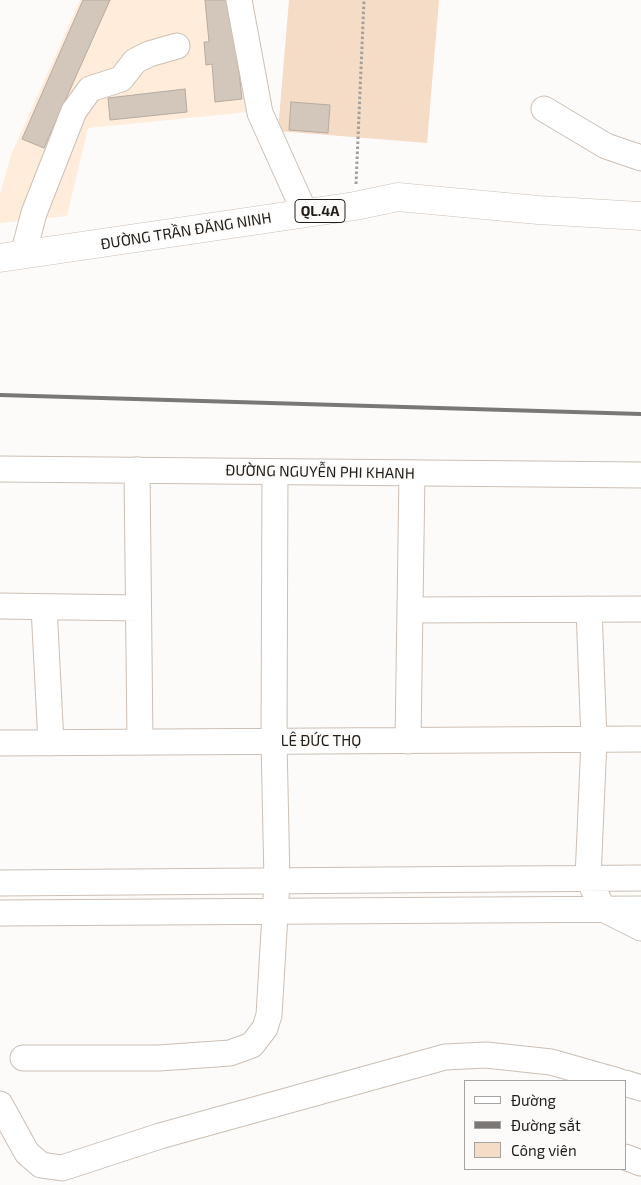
<!DOCTYPE html>
<meta charset="utf-8">
<style>
body{margin:0}
#map{position:relative;width:641px;height:1185px;overflow:hidden;background:#fdfbf9;font-family:"Exo 2",sans-serif}
canvas{display:block}
.legend{position:absolute;left:464px;top:1080px;width:162px;height:90px;box-sizing:border-box;background:#fdfbf9;border:1px solid #a5a29f;margin:0;padding:6px 9px;list-style:none;font-size:15px;color:#201c18}
.legend li{display:flex;align-items:center;gap:10px;height:25px}
.legend b{width:25px;border:1px solid #a5a29f}
</style>
<div id="map">
<canvas width="641" height="1185"></canvas>
<ul class="legend">
<li><b style="height:6px;background:#fff"></b>Đường</li>
<li><b style="height:6px;background:#7a7774"></b>Đường sắt</li>
<li><b style="height:14px;background:#f4dcc6"></b>Công viên</li>
</ul>
</div>
<script>
const c = document.querySelector('canvas').getContext('2d');
c.lineJoin = 'round';
function fillPath(path, color) { c.fillStyle = color; c.fill(path, 'evenodd'); }
const poly = rows => new Path2D(rows.map(r => 'M' + r).join(''));
function trace(path, color, width, dash) { c.strokeStyle = color; c.lineWidth = width; c.lineCap = dash ? 'butt' : 'round'; c.setLineDash(dash || []); c.stroke(path); }
function label(font, color, halo, rows, align = 'center') {
  c.font = font + ' "Exo 2",sans-serif'; c.lineWidth = 4; c.setLineDash([]); c.textBaseline = 'middle'; c.strokeStyle = halo; c.fillStyle = color; for (const [text, x, y, turn = 0] of rows) {
    c.save(); c.translate(x, y); c.rotate((+turn || 0) * Math.PI / 180); c.textAlign = isNaN(turn) ? turn : align; if (halo) c.strokeText(text, 0, 0); c.fillText(text, 0, 0); c.restore();
  }
}
const built = poly([
 [80,0,235,0,248,112,88,128,67,216,0,223,0,194,11,155]
]);
const green = poly([
 [289,0,439,0,427,143,278,131]
]);
const building = poly([
 [83,0,110,0,44,148,22,139,83,0],
 [205,0,231,0,242,99,215,102,212,64,206,65,204,42,209,42,205,0],
 [185,89,187,112,110,120,108,98,185,89],
 [291,102,330,105,328,133,289,130,291,102]
]);
const path = poly([
 [356,184,364,0]
]);
const minor = poly([
 [239,0,260,113,305,213],
 [544,109,606,146,641,158],
 [23,255,34,213,74,111,90,89,121,79,135,61,149,54,177,46],
 [0,469,641,475],
 [137,470,140,742],
 [0,606,138,608],
 [44,607,51,743],
 [589,609,594,740,588,878,603,909,641,928],
 [410,610,641,609],
 [408,741,412,473],
 [0,743,641,739],
 [0,883,641,878],
 [0,913,641,909],
 [23,1058,159,1058,230,1053,252,1045,265,1028,269,1015,277,881,274,741,275,472],
 [625,1083,641,1088],
 [0,1104,27,1153,41,1165,62,1168,160,1136,445,1057,486,1055,551,1062,618,1081],
 [625,1157,641,1163]
]);
const major = poly([
 [0,258,355,206,398,197,538,210,641,216]
]);
const rail = poly([
 [0,395,641,414]
]);
const shields = [
 [320,211,50]
];
const shieldNames = [
 ["QL.4A",320,211]
];
const streetNames = [
 ["ĐƯỜNG TRẦN ĐĂNG NINH",186,231,-9],
 ["ĐƯỜNG NGUYỄN PHI KHANH",320,472,1],
 ["LÊ ĐỨC THỌ",321,741]
];
fillPath(built, '#ffecdb');
fillPath(green, '#f4dcc6');
fillPath(building, '#d3c6bb');
trace(building, '#b7aba0', 1);
trace(minor, '#ccbfb4', 27);
trace(major, '#ccbfb4', 29);
trace(path, '#a29f9c', 3, [2.5, 2.5]);
trace(minor, '#fff', 25);
trace(major, '#fff', 28);
trace(rail, '#7a7774', 4);
for (const [x, y, w] of shields) { const box = new Path2D(); box.roundRect(x - w / 2, y - 11.5, w, 23, 4); c.fillStyle = '#fdfbf9'; c.fill(box); trace(box, '#201c18', 1); }
label('bold 14px', '#201c18', null, shieldNames);
label('15px', '#201c18', '#fdfbf9', streetNames);
</script>
